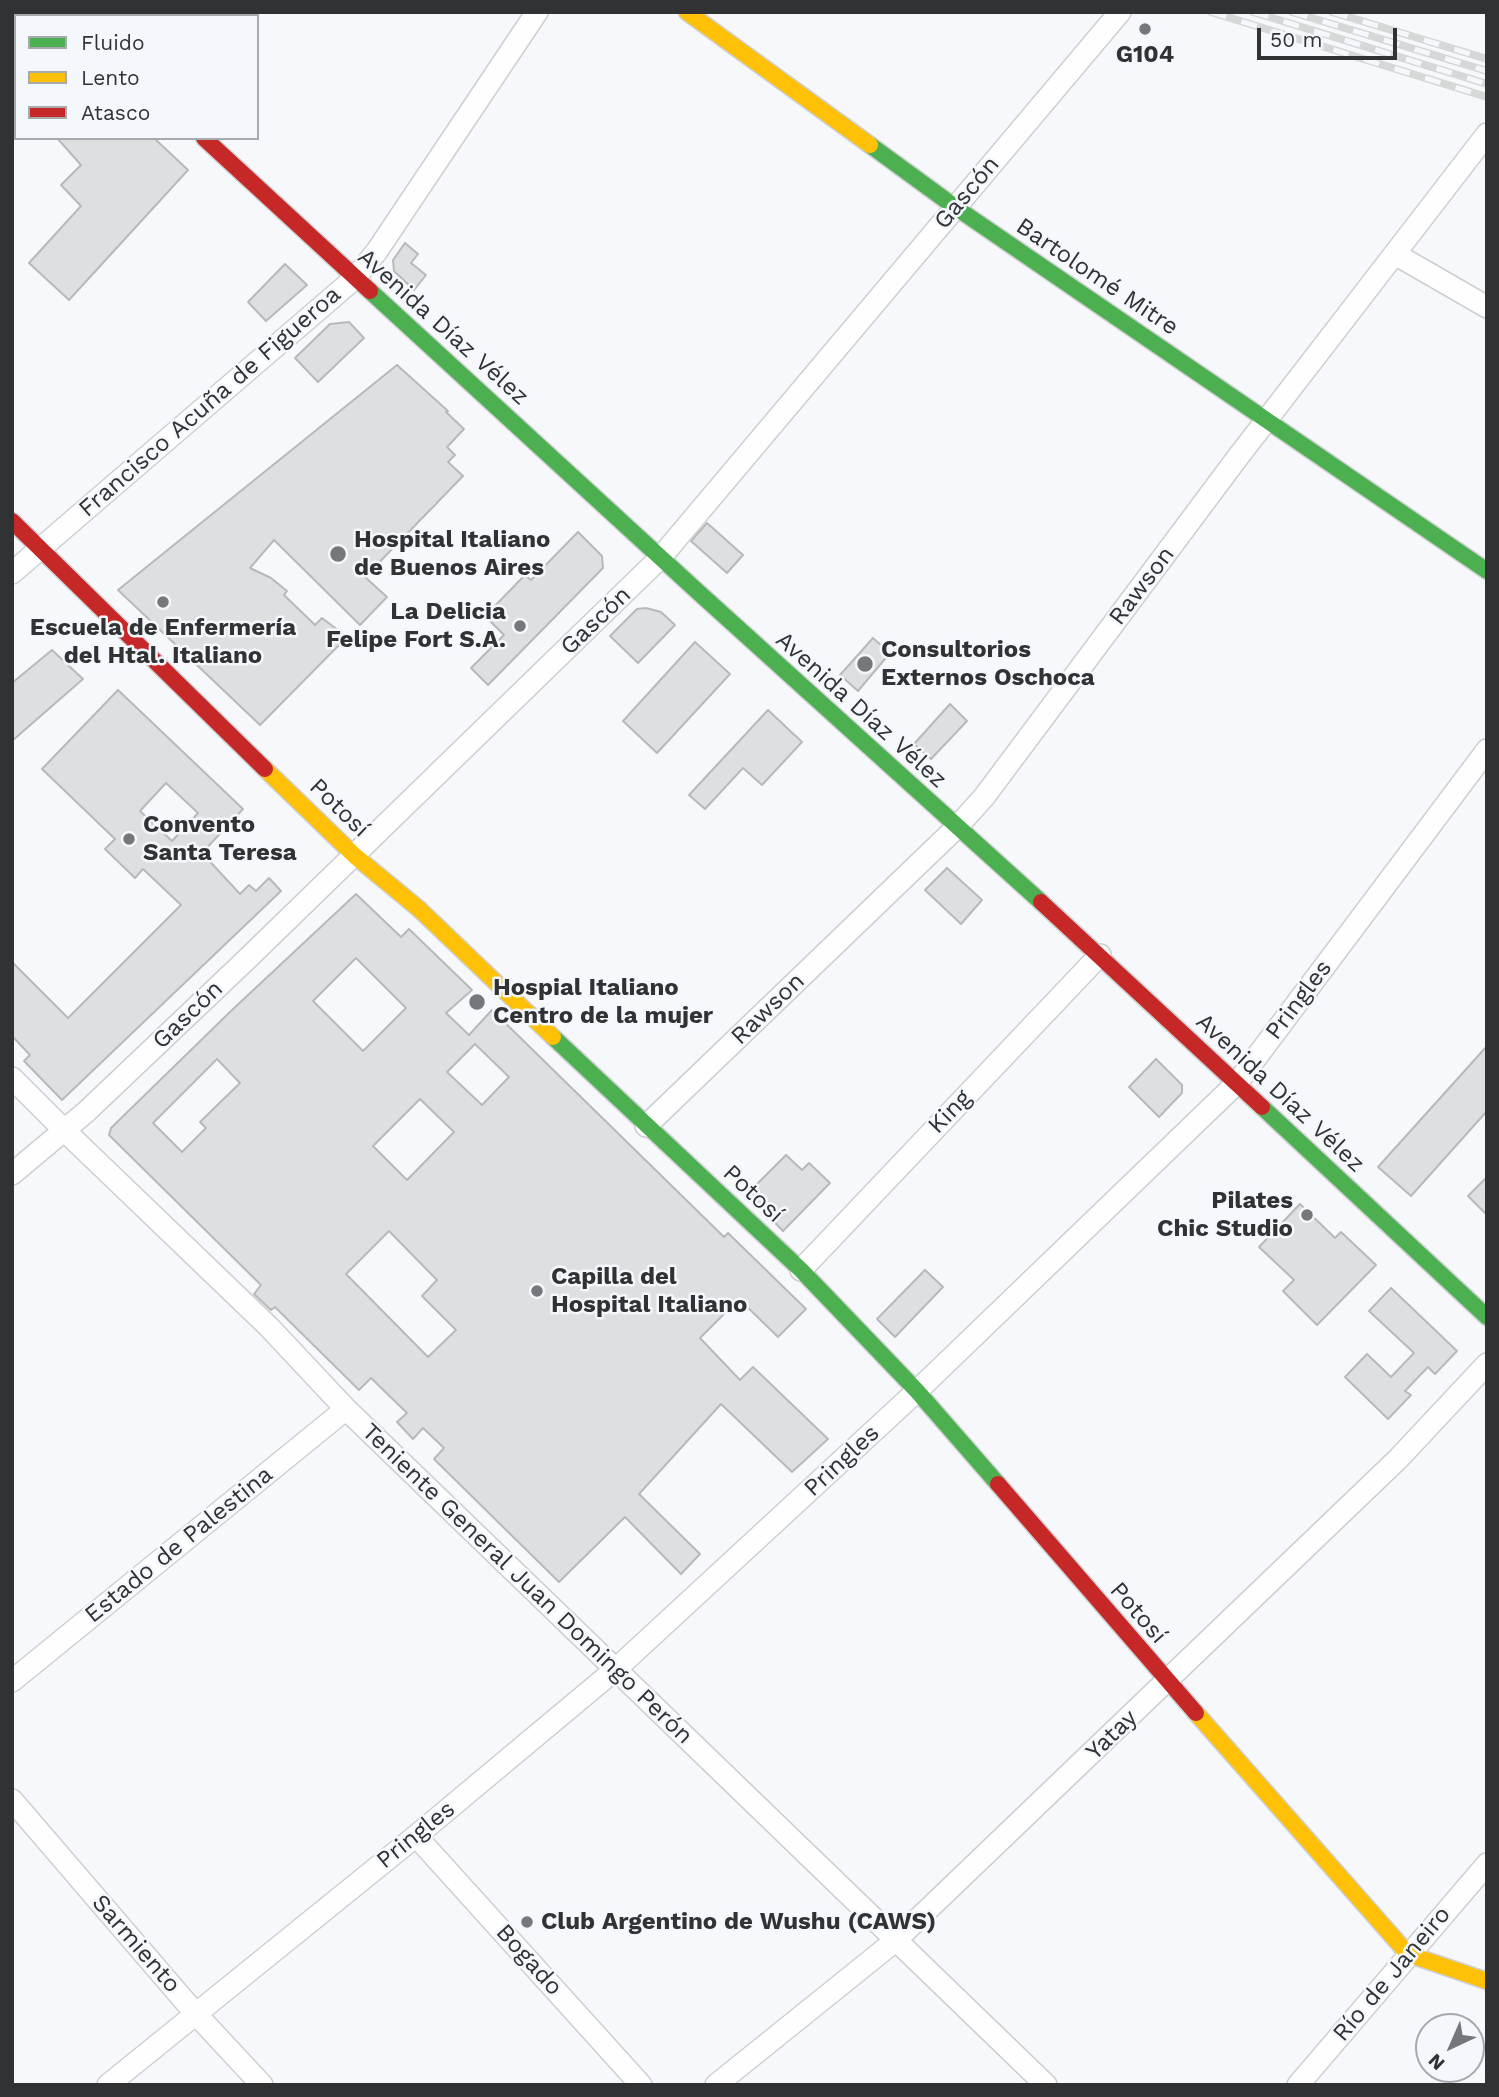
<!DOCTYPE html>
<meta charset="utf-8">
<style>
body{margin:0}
#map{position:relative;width:1499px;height:2097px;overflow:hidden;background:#f6f8fb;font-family:"Work Sans",sans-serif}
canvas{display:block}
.frame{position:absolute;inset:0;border:14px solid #303234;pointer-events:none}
.legend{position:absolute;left:14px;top:14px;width:245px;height:126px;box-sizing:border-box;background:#f4f8fd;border:2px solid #a6a9ad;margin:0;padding:9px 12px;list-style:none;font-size:21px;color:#303234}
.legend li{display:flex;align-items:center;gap:14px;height:35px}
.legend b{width:35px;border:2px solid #a6a9ad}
.north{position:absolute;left:1415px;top:2013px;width:70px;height:70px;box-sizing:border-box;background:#f4f8fd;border:2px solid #a6a9ad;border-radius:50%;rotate:224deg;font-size:19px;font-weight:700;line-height:28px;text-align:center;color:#303234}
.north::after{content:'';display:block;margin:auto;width:24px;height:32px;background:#75777a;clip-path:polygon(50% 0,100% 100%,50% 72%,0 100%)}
.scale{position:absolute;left:1257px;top:28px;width:140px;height:32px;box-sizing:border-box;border:4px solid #303234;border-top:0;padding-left:9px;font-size:21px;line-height:24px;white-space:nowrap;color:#303234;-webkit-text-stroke:5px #f4f8fd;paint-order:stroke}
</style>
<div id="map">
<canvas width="1499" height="2097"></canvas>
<div class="frame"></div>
<ul class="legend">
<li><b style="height:9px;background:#4caf50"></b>Fluido</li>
<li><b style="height:9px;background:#ffc107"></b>Lento</li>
<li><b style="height:9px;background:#c62828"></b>Atasco</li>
</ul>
<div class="north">N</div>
<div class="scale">50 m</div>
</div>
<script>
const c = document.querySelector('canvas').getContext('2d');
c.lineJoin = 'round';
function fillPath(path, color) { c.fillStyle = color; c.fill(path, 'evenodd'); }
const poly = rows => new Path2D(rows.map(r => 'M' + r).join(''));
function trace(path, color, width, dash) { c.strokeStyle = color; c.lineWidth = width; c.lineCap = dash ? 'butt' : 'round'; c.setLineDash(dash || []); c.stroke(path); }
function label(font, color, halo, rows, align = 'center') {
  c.font = font + ' "Work Sans",sans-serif'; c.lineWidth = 5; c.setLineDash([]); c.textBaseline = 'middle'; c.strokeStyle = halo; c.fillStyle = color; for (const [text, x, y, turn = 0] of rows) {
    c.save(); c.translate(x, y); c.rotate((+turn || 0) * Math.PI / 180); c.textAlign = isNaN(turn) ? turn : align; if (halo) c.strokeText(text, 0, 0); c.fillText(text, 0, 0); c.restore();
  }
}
const building = poly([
 [57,138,154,138,188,170,69,300,29,263,81,206,61,185,81,165,57,138],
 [405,243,418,254,411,263,426,275,414,290,394,271,393,260,405,243],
 [285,264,307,285,266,321,248,302,285,264],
 [349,322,364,338,318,382,295,358,330,324,349,322],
 [397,365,448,411,446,412,464,429,447,447,455,455,448,462,463,476,365,577,387,597,360,625,274,540,250,568,271,578,287,591,284,595,315,625,322,618,347,637,260,725,118,590,397,365],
 [707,523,743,555,727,573,691,541,707,523],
 [578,532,602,556,603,568,488,685,471,668,504,635,485,616,525,575,531,580,578,532],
 [646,608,661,612,675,625,638,663,610,636,637,609,646,608],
 [873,638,890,653,858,691,840,675,873,638],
 [695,642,730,674,657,753,623,721,695,642],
 [52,650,83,679,12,741,12,683,52,650],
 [118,690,243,809,202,853,240,894,249,885,256,891,269,878,281,891,62,1100,24,1061,30,1055,12,1036,12,962,68,1018,181,905,143,869,135,878,105,849,115,839,42,769,118,690],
 [166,783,198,813,172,841,140,811,166,783],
 [950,704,967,721,931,759,914,744,950,704],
 [768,710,802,742,762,785,743,768,705,809,689,795,768,710],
 [947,868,982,900,961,924,925,890,947,868],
 [356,894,401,937,409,929,472,990,446,1013,469,1035,492,1010,724,1237,728,1233,806,1309,778,1337,739,1299,700,1338,740,1380,753,1367,828,1439,792,1472,721,1404,639,1494,700,1554,681,1574,625,1517,559,1582,434,1459,444,1448,423,1428,413,1439,397,1422,407,1413,371,1378,359,1390,275,1307,271,1310,254,1294,261,1285,109,1135,111,1128,232,1010,356,894],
 [356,958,406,1008,363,1051,313,1001,356,958],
 [475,1044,509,1077,482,1105,447,1072,475,1044],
 [217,1059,240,1083,200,1122,206,1128,182,1152,153,1123,217,1059],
 [420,1099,454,1132,407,1180,373,1146,420,1099],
 [389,1231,437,1280,422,1296,456,1330,428,1357,346,1274,389,1231],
 [1487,1046,1487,1111,1411,1196,1378,1167,1487,1046],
 [1156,1059,1182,1085,1182,1093,1159,1117,1129,1087,1156,1059],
 [786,1155,802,1170,809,1163,830,1183,783,1231,747,1194,786,1155],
 [1487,1177,1487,1215,1468,1196,1487,1177],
 [1300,1204,1335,1238,1341,1232,1376,1265,1317,1325,1283,1291,1294,1280,1259,1247,1300,1204],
 [925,1270,943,1287,895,1337,877,1319,925,1270],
 [1391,1288,1457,1351,1435,1374,1428,1367,1405,1391,1411,1395,1388,1419,1345,1377,1367,1354,1391,1377,1414,1353,1369,1311,1391,1288]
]);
const street = poly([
 [1395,254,1487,307],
 [12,573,355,278,377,251,537,12],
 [12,1078,65,1131,269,1327,346,1409,1046,2085],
 [646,1126,957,827,984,797,1238,457,1487,134],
 [12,1174,86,1112,245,961,661,557,1120,12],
 [801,1270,1100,955],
 [12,1681,346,1409],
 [12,1800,195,2013,262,2085],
 [416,1836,641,2085],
 [108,2085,416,1836,616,1669,917,1391,1237,1083,1487,750],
 [716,2085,895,1941,1398,1459,1487,1364],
 [1298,2085,1487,1864]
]);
const fast = poly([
 [68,12,71,16],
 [12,61,16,58],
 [870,145,955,207,1487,571],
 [370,291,697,591,1041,902],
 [553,1037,801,1270,917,1391,998,1484],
 [1262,1107,1487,1317]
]);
const slow = poly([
 [687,12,870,145],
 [265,769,355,856,419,909,553,1037],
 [1196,1713,1408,1954,1487,1981]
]);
const jam = poly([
 [204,138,370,291],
 [12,521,265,769],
 [1041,902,1262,1107],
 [998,1484,1196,1713]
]);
const rail = poly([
 [1211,12,1487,97],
 [1253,12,1487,84],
 [1292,12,1487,71],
 [1332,12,1487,59]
]);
const markers = [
 [1145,29,7,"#75777a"],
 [338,554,9,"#75777a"],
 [163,602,7,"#75777a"],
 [520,626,7,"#75777a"],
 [865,664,9,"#75777a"],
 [129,839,7,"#75777a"],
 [477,1002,9,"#75777a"],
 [1307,1215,7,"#75777a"],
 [537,1291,7,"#75777a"],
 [527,1922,7,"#75777a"]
];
const poiNames = [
 ["G104",1145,55,"center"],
 ["Hospital Italiano",354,540],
 ["de Buenos Aires",354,568],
 ["La Delicia",506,612,"right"],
 ["Felipe Fort S.A.",506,640,"right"],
 ["Escuela de Enfermería",163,628,"center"],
 ["del Htal. Italiano",163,656,"center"],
 ["Consultorios",881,650],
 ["Externos Oschoca",881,678],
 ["Convento",143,825],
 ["Santa Teresa",143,853],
 ["Hospial Italiano",493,988],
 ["Centro de la mujer",493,1016],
 ["Pilates",1293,1201,"right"],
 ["Chic Studio",1293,1229,"right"],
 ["Capilla del",551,1277],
 ["Hospital Italiano",551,1305],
 ["Club Argentino de Wushu (CAWS)",541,1922]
];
const streetNames = [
 ["Gascón",967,193,-50],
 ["Bartolomé Mitre",1097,277,34],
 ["Avenida Díaz Vélez",443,327,42],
 ["Francisco Acuña de Figueroa",210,402,-41],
 ["Rawson",1142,586,-53],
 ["Gascón",596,621,-44],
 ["Avenida Díaz Vélez",861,710,42],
 ["Potosí",339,808,44],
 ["Pringles",1299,1000,-53],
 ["Rawson",768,1009,-44],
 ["Gascón",188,1015,-44],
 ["Avenida Díaz Vélez",1280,1093,43],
 ["King",950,1112,-46],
 ["Potosí",753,1194,43],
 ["Pringles",842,1461,-43],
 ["Estado de Palestina",179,1545,-39],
 ["Teniente General Juan Domingo Perón",527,1584,44],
 ["Potosí",1138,1613,49],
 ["Yatay",1112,1735,-44],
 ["Pringles",416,1835,-39],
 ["Sarmiento",136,1944,49],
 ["Bogado",529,1960,48],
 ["Río de Janeiro",1392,1974,-50]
];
fillPath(building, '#dedfe0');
trace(building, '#b8b9ba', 2);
trace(street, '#cecfd1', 24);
trace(fast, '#cecfd1', 19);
trace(slow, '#cecfd1', 19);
trace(jam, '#cecfd1', 19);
trace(street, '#fefefe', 21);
trace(fast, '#4caf50', 16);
trace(slow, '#ffc107', 16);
trace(jam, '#c62828', 16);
trace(rail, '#d6d7d7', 8);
trace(rail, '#f4f8fd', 5, [16]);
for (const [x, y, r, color] of markers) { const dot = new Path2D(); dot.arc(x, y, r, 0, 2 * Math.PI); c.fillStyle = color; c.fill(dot); trace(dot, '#f4f8fd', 2.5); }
label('bold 24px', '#303234', '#f4f8fd', poiNames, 'left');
label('24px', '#303234', '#f4f8fd', streetNames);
</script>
